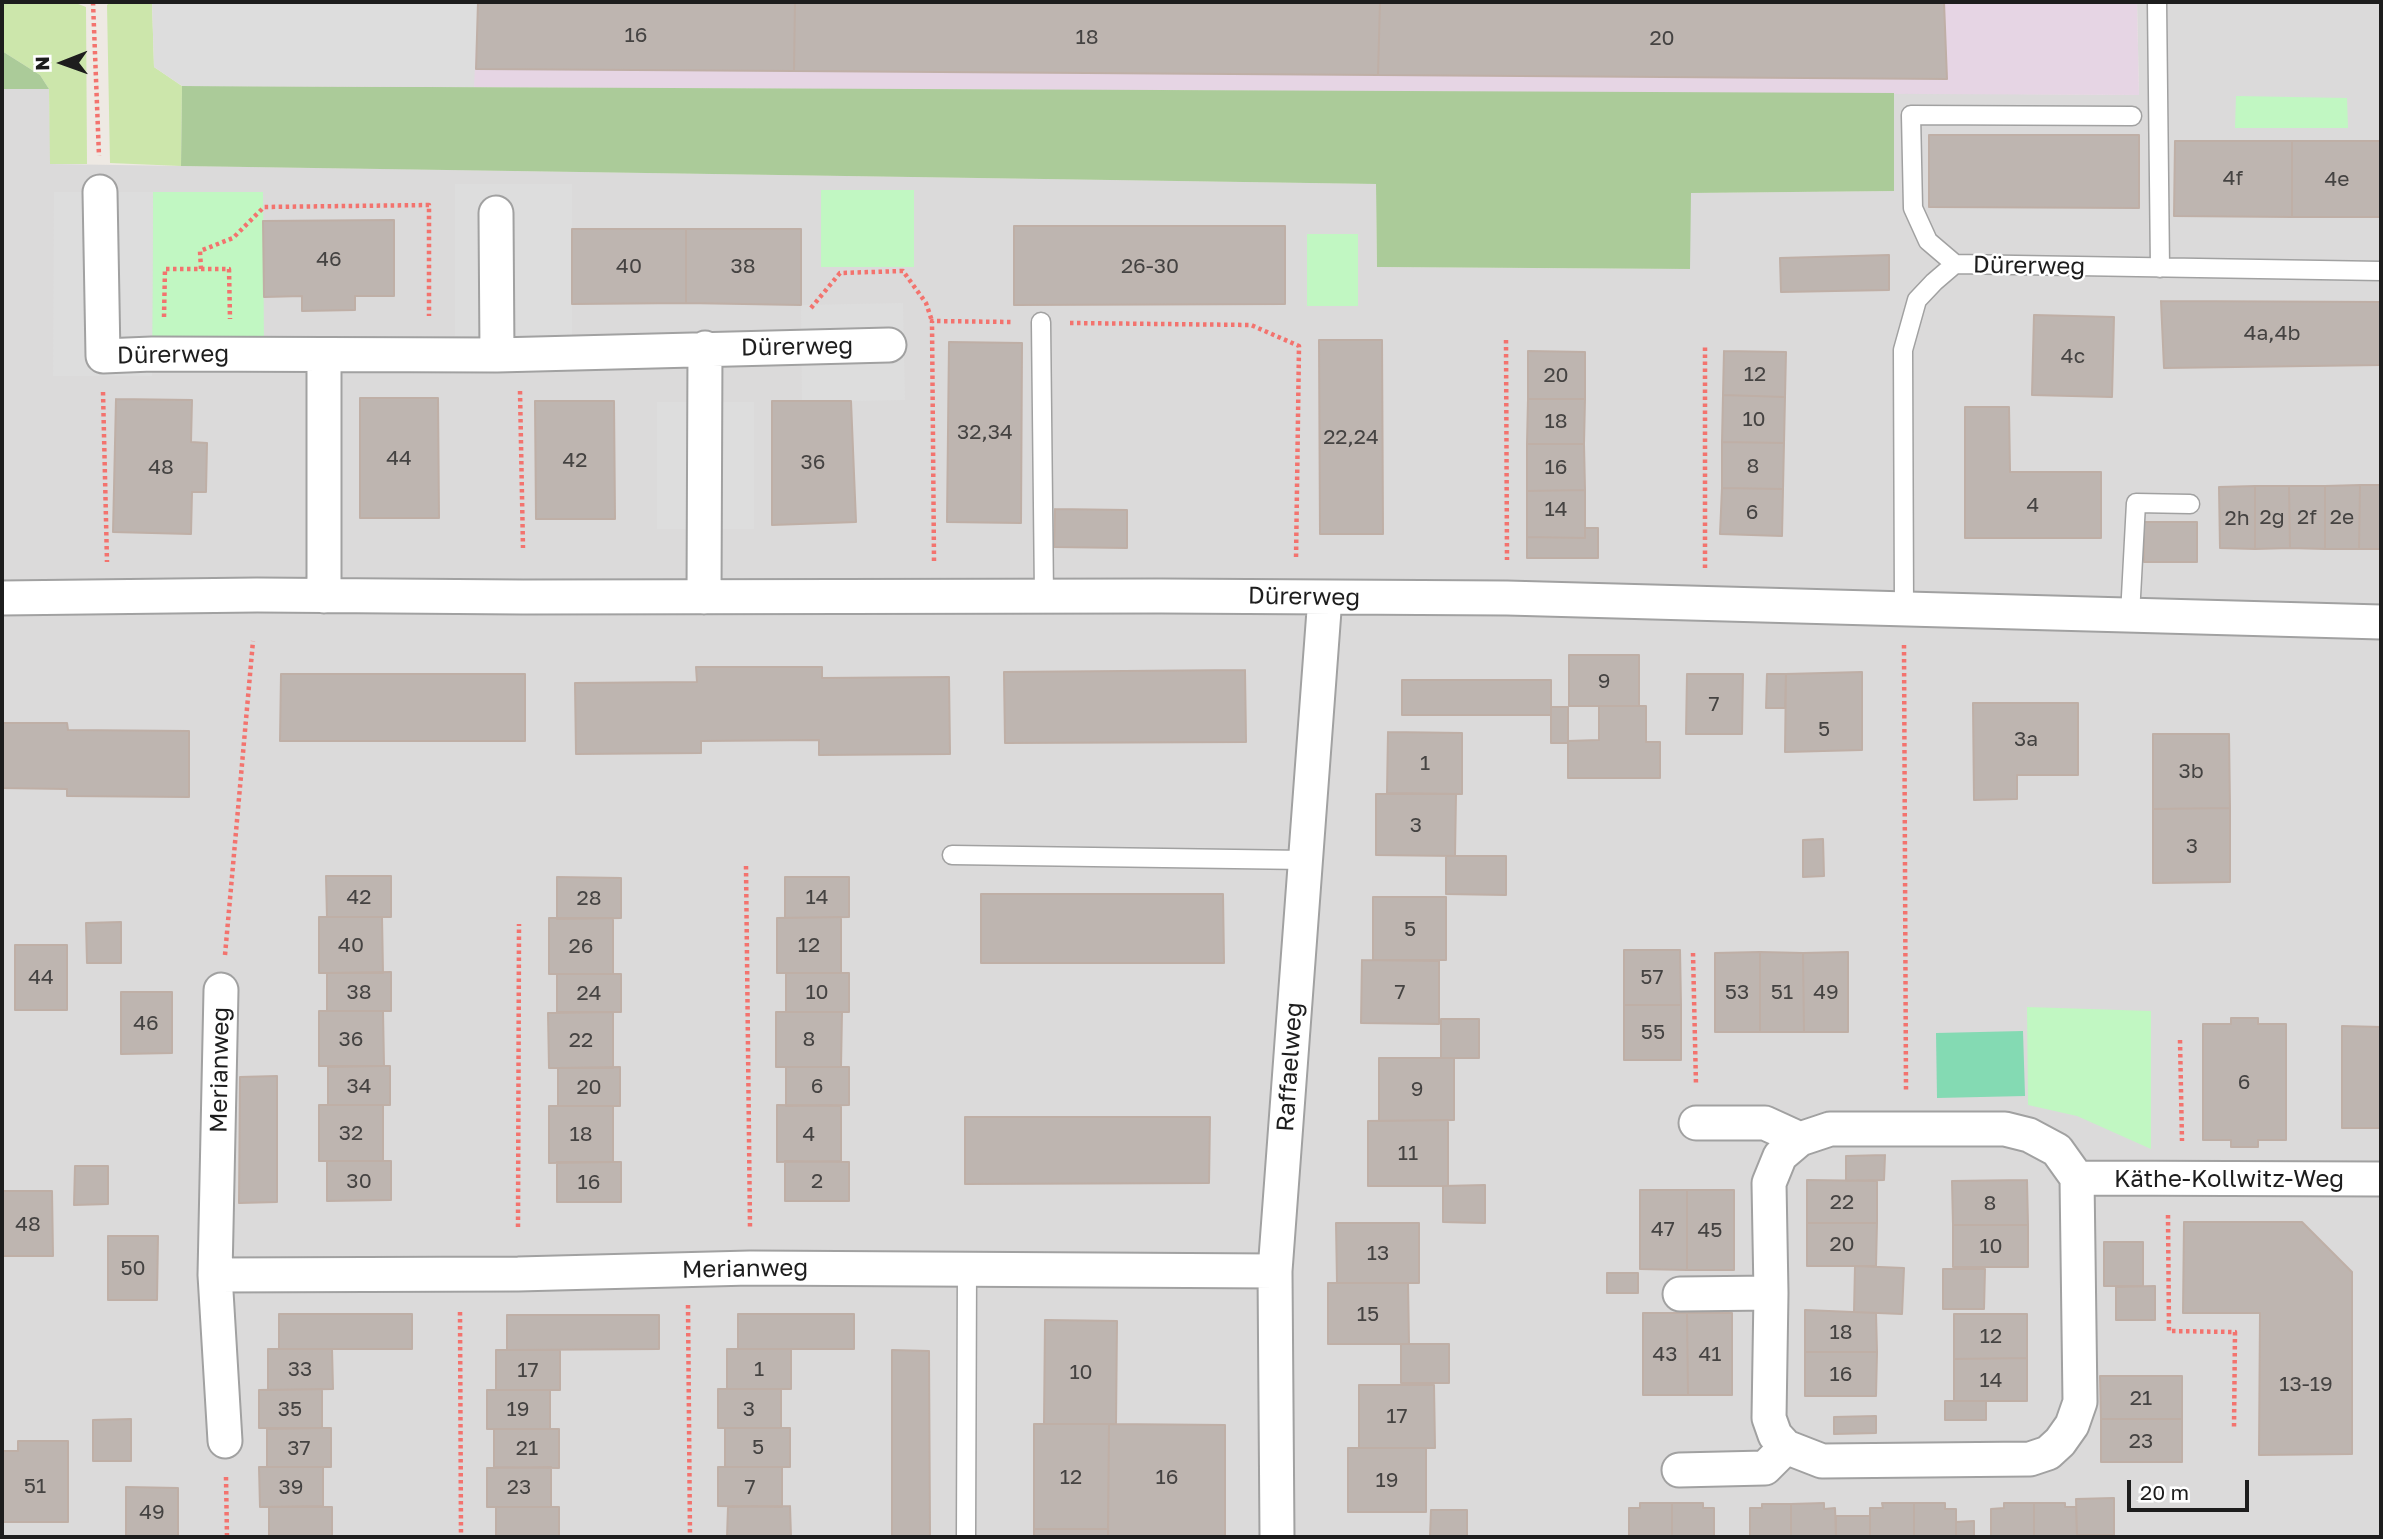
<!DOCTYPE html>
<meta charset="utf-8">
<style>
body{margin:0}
#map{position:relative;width:2383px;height:1539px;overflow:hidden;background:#eee9e3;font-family:"Golos Text",sans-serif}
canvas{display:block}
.frame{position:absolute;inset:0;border:4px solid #1d1d1d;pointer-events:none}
.north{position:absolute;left:28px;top:28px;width:70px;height:70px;-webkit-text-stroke:5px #fff;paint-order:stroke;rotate:269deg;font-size:19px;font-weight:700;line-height:28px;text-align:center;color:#1d1d1d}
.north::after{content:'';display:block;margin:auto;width:24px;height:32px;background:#1d1d1d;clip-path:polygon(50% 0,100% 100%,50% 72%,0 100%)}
.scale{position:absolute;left:2127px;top:1480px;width:122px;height:32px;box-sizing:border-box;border:4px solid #1d1d1d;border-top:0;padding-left:9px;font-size:21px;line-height:24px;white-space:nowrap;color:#1d1d1d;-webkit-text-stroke:5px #fff;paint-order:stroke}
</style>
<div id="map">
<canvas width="2383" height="1539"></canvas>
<div class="frame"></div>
<div class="north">N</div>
<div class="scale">20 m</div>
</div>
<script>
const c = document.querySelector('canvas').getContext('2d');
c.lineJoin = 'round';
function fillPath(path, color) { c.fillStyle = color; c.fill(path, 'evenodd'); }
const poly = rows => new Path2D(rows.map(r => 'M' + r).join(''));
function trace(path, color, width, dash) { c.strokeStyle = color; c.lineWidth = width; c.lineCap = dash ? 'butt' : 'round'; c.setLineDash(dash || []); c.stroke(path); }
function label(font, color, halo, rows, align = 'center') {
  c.font = font + ' "Golos Text",sans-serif'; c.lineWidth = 5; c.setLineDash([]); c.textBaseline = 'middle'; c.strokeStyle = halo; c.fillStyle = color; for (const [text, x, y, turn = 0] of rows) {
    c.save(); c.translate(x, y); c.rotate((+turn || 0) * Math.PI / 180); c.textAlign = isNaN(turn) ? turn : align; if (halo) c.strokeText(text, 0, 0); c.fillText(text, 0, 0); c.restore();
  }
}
const residential = poly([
 [2137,2,2381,2,2381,1537,2,1537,2,89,49,89,51,164,1376,184,1377,267,1689,269,1690,193,1893,191,1894,93,2139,95]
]);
const industrial = poly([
 [152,2,2137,2,2139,95,182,86]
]);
const grass = poly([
 [2,2,73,2,86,7,87,164,50,164,49,89,40,75,2,51],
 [110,2,152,2,154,67,182,86,181,166,110,163,107,5]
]);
const forest = poly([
 [2,51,40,75,49,89,2,89],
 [182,86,1894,93,1894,191,1691,193,1690,269,1377,267,1376,184,181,166]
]);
const park = poly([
 [2236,96,2347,98,2348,128,2235,128],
 [821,190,914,190,914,267,821,267],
 [153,192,263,192,264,354,152,354],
 [1307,234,1358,234,1358,306,1307,306],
 [2027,1007,2151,1011,2151,1149,2077,1116,2028,1105]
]);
const pitch = poly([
 [2023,1031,2025,1096,1937,1098,1936,1033]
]);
const parking = poly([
 [152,2,478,2,474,87,182,86,154,67],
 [455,184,572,184,572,336,455,336],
 [54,192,153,192,152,376,53,376],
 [903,303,905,400,802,402,801,305],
 [657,402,754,402,754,529,657,529]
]);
const building = poly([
 [478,2,795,2,794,71,476,69,478,2],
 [795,2,1380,2,1378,75,794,71,795,2],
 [1380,2,1944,2,1947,79,1378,75,1380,2],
 [1929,135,2139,135,2139,208,1929,207,1929,135],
 [2175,141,2292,141,2292,217,2174,216,2175,141],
 [2292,141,2381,141,2381,217,2292,217,2292,141],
 [394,220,394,296,355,296,355,310,302,311,302,296,264,297,263,221,394,220],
 [1014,226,1285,226,1285,304,1014,305,1014,226],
 [572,229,686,229,686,303,572,304,572,229],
 [686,229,801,229,801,305,686,303,686,229],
 [1889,255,1889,290,1781,292,1780,258,1889,255],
 [2161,301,2381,302,2381,365,2164,368,2161,301],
 [2034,315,2114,317,2112,397,2032,395,2034,315],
 [1319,340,1382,340,1383,534,1320,534,1319,340],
 [949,342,1022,343,1021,523,947,522,949,342],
 [1528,351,1585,352,1585,399,1528,399,1528,351],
 [1724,351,1786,352,1785,397,1723,395,1724,351],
 [1723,395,1785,397,1784,443,1722,442,1723,395],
 [360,398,438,398,439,518,360,518,360,398],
 [116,399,192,400,191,442,207,443,206,492,192,492,191,534,113,532,116,399],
 [1528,399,1585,399,1584,444,1527,444,1528,399],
 [535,401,614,401,615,519,536,519,535,401],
 [772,401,851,401,856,522,772,525,772,401],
 [1965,407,2009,407,2010,472,2101,472,2101,538,1965,538,1965,407],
 [1722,442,1784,443,1783,489,1722,488,1722,442],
 [1527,444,1584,444,1585,490,1527,491,1527,444],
 [2360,485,2381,485,2381,549,2359,549,2360,485],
 [2360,485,2359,549,2325,549,2325,486,2360,485],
 [2255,486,2289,486,2290,548,2255,549,2255,486],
 [2255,486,2255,549,2220,548,2219,487,2255,486],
 [2289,486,2325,486,2325,549,2290,548,2289,486],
 [1722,488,1783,489,1782,536,1720,534,1722,488],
 [1585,490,1585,538,1527,537,1527,491,1585,490],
 [1055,509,1127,510,1127,548,1054,547,1055,509],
 [2144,522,2197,522,2197,562,2144,562,2144,522],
 [1585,528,1598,528,1598,558,1527,558,1527,537,1585,538,1585,528],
 [1569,655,1639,655,1639,706,1569,706,1569,655],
 [696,667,822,667,822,678,949,677,950,754,819,755,819,740,701,741,701,753,576,754,575,683,697,682,696,667],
 [1245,670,1246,742,1005,743,1004,672,1245,670],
 [1862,672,1862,750,1785,752,1786,674,1862,672],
 [281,674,525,674,525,741,280,741,281,674],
 [1687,674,1743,674,1742,734,1686,734,1687,674],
 [1767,674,1786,674,1785,708,1766,708,1767,674],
 [1402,680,1551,680,1551,715,1402,715,1402,680],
 [1973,703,2078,703,2078,775,2017,775,2017,799,1974,800,1973,703],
 [1599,706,1646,706,1646,742,1660,742,1660,778,1568,778,1568,741,1599,740,1599,706],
 [1551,707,1568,707,1568,743,1551,743,1551,707],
 [2,723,67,723,68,730,189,731,189,797,67,796,67,789,2,788,2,723],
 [1388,732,1462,733,1462,794,1387,793,1388,732],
 [2153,734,2229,734,2230,808,2153,809,2153,734],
 [1376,794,1456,794,1455,856,1376,855,1376,794],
 [2230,808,2230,882,2153,883,2153,809,2230,808],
 [1823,839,1824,876,1803,877,1803,840,1823,839],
 [1446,856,1506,856,1506,895,1446,894,1446,856],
 [326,876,391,876,391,917,327,917,326,876],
 [557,877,621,878,621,918,557,919,557,877],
 [785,877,849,877,849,917,785,918,785,877],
 [981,894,1223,894,1224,963,981,963,981,894],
 [1373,897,1446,897,1446,960,1373,960,1373,897],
 [319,917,382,917,383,973,319,973,319,917],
 [841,917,841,973,777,973,777,918,841,917],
 [549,918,613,918,613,974,549,974,549,918],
 [121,922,121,963,87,963,86,923,121,922],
 [15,945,67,945,67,1010,15,1010,15,945],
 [1624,950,1680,950,1681,1005,1624,1005,1624,950],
 [1760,952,1760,1032,1715,1032,1715,953,1760,952],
 [1760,952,1803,953,1804,1032,1760,1032,1760,952],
 [1848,952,1848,1032,1804,1032,1803,953,1848,952],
 [1362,960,1439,961,1439,1024,1361,1023,1362,960],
 [391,972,391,1011,327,1011,327,973,391,972],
 [786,973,849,973,849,1012,786,1012,786,973],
 [557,974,621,974,621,1012,557,1012,557,974],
 [121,992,172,992,172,1053,121,1054,121,992],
 [1624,1005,1681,1005,1681,1060,1624,1060,1624,1005],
 [319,1011,383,1011,384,1066,319,1066,319,1011],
 [613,1012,613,1068,549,1068,548,1013,613,1012],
 [776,1012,842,1012,841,1067,776,1067,776,1012],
 [2231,1018,2258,1018,2258,1024,2286,1024,2286,1140,2258,1140,2258,1147,2231,1147,2231,1140,2203,1140,2203,1024,2231,1024,2231,1018],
 [1441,1019,1479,1019,1479,1058,1441,1058,1441,1019],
 [2342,1026,2381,1027,2381,1128,2342,1128,2342,1026],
 [1379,1058,1454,1058,1454,1120,1379,1121,1379,1058],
 [384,1066,390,1066,390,1105,328,1105,328,1067,384,1066],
 [620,1067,620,1106,558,1106,558,1068,620,1067],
 [786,1067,849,1067,849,1105,786,1106,786,1067],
 [277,1076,277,1202,239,1203,240,1077,277,1076],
 [319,1105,383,1105,383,1161,319,1161,319,1105],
 [777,1105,841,1106,841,1161,777,1162,777,1105],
 [549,1106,613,1106,613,1162,549,1163,549,1106],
 [965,1117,1210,1117,1209,1183,965,1184,965,1117],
 [1448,1120,1448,1186,1368,1186,1368,1121,1448,1120],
 [1885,1155,1884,1180,1846,1181,1846,1156,1885,1155],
 [327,1161,391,1161,391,1200,327,1201,327,1161],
 [785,1161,849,1162,849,1201,785,1201,785,1161],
 [557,1162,621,1162,621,1202,557,1202,557,1162],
 [75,1166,108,1166,108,1204,74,1205,75,1166],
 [1807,1180,1877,1181,1877,1223,1807,1223,1807,1180],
 [2027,1180,2028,1225,1953,1225,1952,1181,2027,1180],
 [1485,1185,1485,1223,1443,1222,1443,1186,1485,1185],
 [1640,1190,1687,1190,1687,1270,1640,1269,1640,1190],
 [1687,1190,1734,1190,1734,1270,1687,1270,1687,1190],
 [3,1191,52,1191,53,1256,2,1256,3,1191],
 [2184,1222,2302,1222,2352,1272,2352,1454,2259,1455,2260,1313,2183,1313,2184,1222],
 [1336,1223,1419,1223,1419,1283,1337,1283,1336,1223],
 [1807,1223,1877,1223,1876,1266,1807,1266,1807,1223],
 [1953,1225,2028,1225,2028,1267,1953,1267,1953,1225],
 [108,1236,158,1236,157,1300,108,1300,108,1236],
 [2104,1242,2143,1242,2143,1286,2104,1286,2104,1242],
 [1855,1266,1904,1268,1902,1314,1854,1312,1855,1266],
 [1943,1269,1985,1269,1984,1309,1943,1309,1943,1269],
 [1607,1273,1638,1273,1638,1293,1607,1293,1607,1273],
 [1328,1283,1408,1283,1409,1344,1328,1344,1328,1283],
 [2155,1286,2155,1320,2116,1320,2116,1287,2155,1286],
 [1805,1310,1876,1313,1877,1352,1805,1352,1805,1310],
 [1643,1313,1687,1313,1688,1395,1643,1395,1643,1313],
 [1687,1313,1732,1313,1732,1395,1688,1395,1687,1313],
 [279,1314,412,1314,412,1349,279,1349,279,1314],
 [738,1314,854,1314,854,1349,738,1349,738,1314],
 [1954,1314,2027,1314,2027,1358,1954,1359,1954,1314],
 [507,1315,659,1315,659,1349,507,1350,507,1315],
 [1045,1320,1117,1321,1116,1424,1044,1424,1045,1320],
 [1401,1344,1449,1344,1449,1383,1401,1383,1401,1344],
 [268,1349,332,1349,333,1389,268,1390,268,1349],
 [727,1349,791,1349,791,1389,727,1389,727,1349],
 [496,1350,560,1350,560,1390,496,1390,496,1350],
 [892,1350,929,1351,930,1537,892,1537,892,1350],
 [1805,1352,1877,1352,1876,1396,1805,1396,1805,1352],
 [2027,1358,2027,1401,1954,1401,1954,1359,2027,1358],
 [2100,1376,2182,1376,2182,1419,2101,1419,2100,1376],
 [1359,1385,1434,1385,1435,1448,1359,1448,1359,1385],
 [322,1389,322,1428,259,1428,259,1390,322,1389],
 [718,1389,781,1389,781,1428,718,1428,718,1389],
 [487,1390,550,1390,550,1429,487,1429,487,1390],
 [1945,1401,1986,1401,1986,1420,1945,1420,1945,1401],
 [1876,1416,1876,1433,1834,1434,1834,1417,1876,1416],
 [131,1419,131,1461,93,1461,93,1420,131,1419],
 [2101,1419,2182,1419,2182,1462,2101,1462,2101,1419],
 [1034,1424,1109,1424,1108,1529,1034,1529,1034,1424],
 [1109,1424,1225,1425,1225,1537,1108,1537,1109,1424],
 [322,1428,331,1428,331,1467,267,1467,267,1429,322,1428],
 [725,1428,790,1428,790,1467,725,1467,725,1428],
 [494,1429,559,1429,559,1468,494,1467,494,1429],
 [18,1441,68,1441,68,1522,2,1522,2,1451,18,1451,18,1441],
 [1348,1448,1426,1448,1426,1512,1348,1512,1348,1448],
 [259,1467,323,1467,323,1506,260,1507,259,1467],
 [551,1467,551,1507,487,1507,487,1468,551,1467],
 [718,1467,782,1467,782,1507,718,1506,718,1467],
 [126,1487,178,1488,178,1537,126,1537,126,1487],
 [2114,1498,2114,1535,2077,1535,2076,1499,2114,1498],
 [1640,1503,1672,1503,1672,1537,1629,1537,1629,1508,1640,1508,1640,1503],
 [1672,1503,1703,1503,1703,1508,1714,1508,1714,1537,1672,1537,1672,1503],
 [1824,1503,1824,1509,1835,1508,1836,1537,1791,1537,1791,1504,1824,1503],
 [1882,1503,1914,1503,1914,1537,1870,1537,1870,1508,1883,1508,1882,1503],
 [1914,1503,1945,1503,1945,1509,1956,1509,1956,1537,1914,1537,1914,1503],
 [2004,1503,2034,1503,2034,1537,1991,1537,1991,1509,2004,1508,2004,1503],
 [2034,1503,2065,1503,2065,1507,2076,1507,2077,1537,2034,1537,2034,1503],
 [1762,1504,1791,1504,1791,1537,1750,1537,1750,1508,1762,1508,1762,1504],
 [790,1506,791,1537,727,1537,728,1507,790,1506],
 [269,1507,332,1507,332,1537,269,1537,269,1507],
 [496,1507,559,1507,559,1537,496,1537,496,1507],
 [1431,1510,1467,1510,1467,1537,1430,1537,1431,1510],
 [1836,1516,1870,1516,1870,1537,1836,1537,1836,1516],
 [1974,1521,1974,1537,1956,1537,1956,1522,1974,1521],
 [1034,1529,1108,1529,1108,1537,1034,1537,1034,1529]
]);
const path = poly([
 [93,2,99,156],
 [201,269,200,251,233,238,264,207,429,205,429,316],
 [811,308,840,273,903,271,926,303,932,321],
 [164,317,165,269,229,269,230,319],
 [1070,323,1251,325,1299,346,1296,559],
 [1506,340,1507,560],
 [520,391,523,548],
 [103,392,107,562],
 [934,561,932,321,1012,322],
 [1705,568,1705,347],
 [1904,645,1906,1091],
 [746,866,750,1228],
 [1693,953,1696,1085],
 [225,955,253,641],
 [2180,1040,2182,1141],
 [2168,1215,2169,1331,2235,1332,2234,1428],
 [518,1227,519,924],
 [688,1305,690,1537],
 [460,1312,461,1537],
 [226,1477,227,1537]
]);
const service = poly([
 [2157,2,2160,268],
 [1955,264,1928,241,1913,208,1911,115,2132,116],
 [1041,322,1044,596],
 [1904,609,1903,350,1917,300,1934,282,1955,264,2381,271],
 [2130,615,2136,503,2190,504],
 [952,855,1305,860],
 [966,1537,967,1268]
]);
const minor = poly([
 [100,192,103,356,152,354,497,355,889,345],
 [496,213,497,355],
 [324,355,324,596],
 [704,597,705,348],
 [2,598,257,595,523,597,1161,596,1507,598,2381,622],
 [221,990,215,1275,225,1441],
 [1696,1123,1765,1123,1800,1139],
 [1830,1129,2005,1129,2029,1135,2057,1150,2077,1178,2080,1402,2072,1425,2060,1442,2048,1453,2030,1459,1822,1461,1786,1447,1775,1435,1769,1418,1771,1293,1769,1183,1780,1156,1800,1139,1830,1129],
 [2077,1178,2381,1179],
 [215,1275,518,1274,750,1268,1275,1271],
 [1680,1294,1771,1293],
 [1679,1470,1765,1468,1786,1447],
 [1277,1537,1275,1271,1325,597]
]);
const numberNames = [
 ["16",636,35],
 ["18",1087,37],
 ["20",1662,38],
 ["4f",2233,178],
 ["4e",2337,179],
 ["46",329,259],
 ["40",629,266],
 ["38",743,266],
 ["26-30",1150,266],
 ["4a,4b",2272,333],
 ["4c",2073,356],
 ["12",1755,374],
 ["20",1556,375],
 ["10",1754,419],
 ["18",1556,421],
 ["32,34",985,432],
 ["22,24",1351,437],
 ["44",399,458],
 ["42",575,460],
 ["36",813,462],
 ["8",1753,466],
 ["48",161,467],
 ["16",1556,467],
 ["4",2033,505],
 ["14",1556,509],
 ["6",1752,512],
 ["2g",2272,517],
 ["2f",2307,517],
 ["2e",2342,517],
 ["2h",2237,518],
 ["9",1604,681],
 ["7",1714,704],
 ["5",1824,729],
 ["3a",2026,739],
 ["1",1425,763],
 ["3b",2191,771],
 ["3",1416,825],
 ["3",2192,846],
 ["42",359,897],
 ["14",817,897],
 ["28",589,898],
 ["5",1410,929],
 ["40",351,945],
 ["12",809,945],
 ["26",581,946],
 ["44",41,977],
 ["57",1652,977],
 ["38",359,992],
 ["10",817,992],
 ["7",1400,992],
 ["53",1737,992],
 ["51",1782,992],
 ["49",1826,992],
 ["24",589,993],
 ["46",146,1023],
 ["55",1653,1032],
 ["36",351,1039],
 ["8",809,1039],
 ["22",581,1040],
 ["6",2244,1082],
 ["34",359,1086],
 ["6",817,1086],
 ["20",589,1087],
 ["9",1417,1089],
 ["32",351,1133],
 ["18",581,1134],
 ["4",809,1134],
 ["11",1408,1153],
 ["30",359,1181],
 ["2",817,1181],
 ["16",589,1182],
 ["22",1842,1202],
 ["8",1990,1203],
 ["48",28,1224],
 ["47",1663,1229],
 ["45",1710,1230],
 ["20",1842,1244],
 ["10",1991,1246],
 ["13",1378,1253],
 ["50",133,1268],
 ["15",1368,1314],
 ["18",1841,1332],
 ["12",1991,1336],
 ["43",1665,1354],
 ["41",1710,1354],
 ["33",300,1369],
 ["1",759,1369],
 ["17",528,1370],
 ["10",1081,1372],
 ["16",1841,1374],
 ["14",1991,1380],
 ["13-19",2306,1384],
 ["21",2141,1398],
 ["35",290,1409],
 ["19",518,1409],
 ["3",749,1409],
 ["17",1397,1416],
 ["23",2141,1441],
 ["5",758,1447],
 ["37",299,1448],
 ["21",527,1448],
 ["12",1071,1477],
 ["16",1167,1477],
 ["19",1387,1480],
 ["51",35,1486],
 ["39",291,1487],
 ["23",519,1487],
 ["7",750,1487],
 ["49",152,1512]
];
const streetNames = [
 ["Dürerweg",2029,266,1],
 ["Dürerweg",797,347,-1],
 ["Dürerweg",173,355,-1],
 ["Dürerweg",1304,597,1],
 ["Raffaelweg",1290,1067,-86],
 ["Merianweg",220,1070,-89],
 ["Käthe-Kollwitz-Weg",2229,1179],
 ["Merianweg",745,1269,-1]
];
fillPath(residential, '#dbdada');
fillPath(industrial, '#e6d5e4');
fillPath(grass, '#cce6ab');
fillPath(forest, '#abcb99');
fillPath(park, '#c1f7c2');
fillPath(pitch, '#84dab3');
fillPath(parking, '#ddd');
fillPath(building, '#beb5b0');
trace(building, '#bfafa6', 2);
trace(service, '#a1a1a1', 21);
trace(minor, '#a1a1a1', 37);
trace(path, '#f3736e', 4.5, [3.5, 3.5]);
trace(service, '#fff', 18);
trace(minor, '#fff', 33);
label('21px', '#454342', null, numberNames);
label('24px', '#1d1d1d', '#fff', streetNames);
</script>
